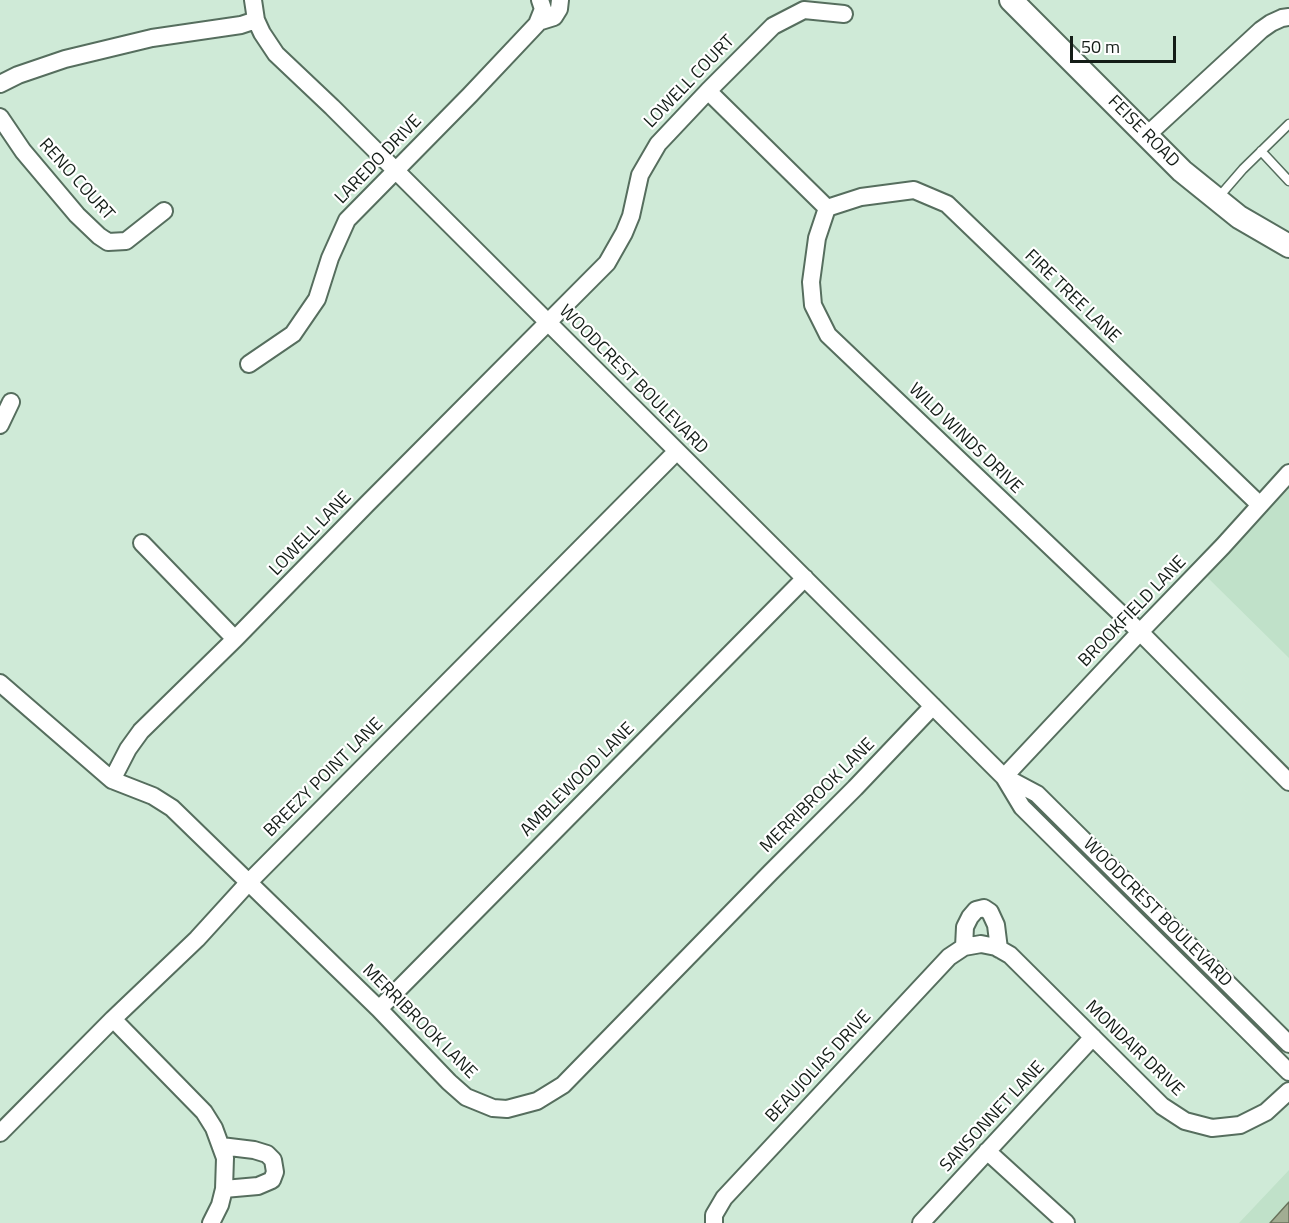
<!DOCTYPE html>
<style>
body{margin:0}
#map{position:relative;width:1289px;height:1223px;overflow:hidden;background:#cfead7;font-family:"Titillium Web",sans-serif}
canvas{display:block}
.scale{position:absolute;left:1070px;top:36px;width:106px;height:27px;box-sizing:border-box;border:3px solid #141d17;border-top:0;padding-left:8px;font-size:18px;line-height:21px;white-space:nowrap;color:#141d17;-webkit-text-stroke:4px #fff;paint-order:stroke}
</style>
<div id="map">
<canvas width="1289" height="1223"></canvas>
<div class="scale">50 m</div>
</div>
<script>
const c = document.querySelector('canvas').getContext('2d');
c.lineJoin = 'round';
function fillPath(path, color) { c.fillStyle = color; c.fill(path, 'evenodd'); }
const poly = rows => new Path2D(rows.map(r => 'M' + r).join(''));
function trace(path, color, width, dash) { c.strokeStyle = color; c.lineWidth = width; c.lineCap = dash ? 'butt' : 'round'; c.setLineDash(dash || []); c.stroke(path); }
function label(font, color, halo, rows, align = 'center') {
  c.font = font + ' "Titillium Web",sans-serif'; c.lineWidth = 4.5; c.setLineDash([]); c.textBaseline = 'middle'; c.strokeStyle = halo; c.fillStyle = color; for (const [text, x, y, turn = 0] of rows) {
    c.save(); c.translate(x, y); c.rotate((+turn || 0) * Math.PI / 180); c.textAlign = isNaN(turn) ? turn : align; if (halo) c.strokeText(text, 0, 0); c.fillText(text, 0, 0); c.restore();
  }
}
const built = poly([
 [1289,488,1289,658,1207,577],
 [1289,1170,1289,1223,1239,1223]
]);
const building = poly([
 [1289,1202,1289,1223,1270,1223,1289,1202]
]);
const lane = poly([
 [1261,151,1289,181],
 [1217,199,1243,169,1289,124]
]);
const street = poly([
 [253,0,256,20,262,33,276,54,332,107,1004,777,1022,807,1289,1072],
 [538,22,554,17,559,9,560,0],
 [0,84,18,75,65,59,152,38,241,25,256,20],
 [708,91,827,208,817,238,811,282,813,305,828,335,1140,632,1289,782],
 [0,117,23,151,77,215,99,236,108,242,126,241,164,211],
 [1146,136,1261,30,1271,23,1282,18,1289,17],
 [827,208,861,197,914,190,947,204,1260,505],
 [249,364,293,334,317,299,330,258,347,220,470,95,537,24,543,9,540,0],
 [0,425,11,402],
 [142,543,235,639],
 [0,683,112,780,153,796,172,808,379,1009,449,1082,466,1097,493,1108,507,1109,537,1101,563,1085,770,873,855,788,933,706],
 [1004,777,1140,632,1223,546,1289,473],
 [1005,777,1037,794,1289,1044],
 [112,780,128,749,141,731,235,639,367,504,607,263,624,233,631,216,640,175,658,144,708,91,773,26,804,10,844,14],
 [964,947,965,927,970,917,976,910,984,908,990,912,996,925,999,949],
 [379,1009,805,578],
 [113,1019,204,1112,214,1128,225,1158,224,1189,220,1205,211,1223],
 [0,1133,113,1019,197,939,248,883,677,451],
 [221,1146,254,1150,267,1154,273,1160,275,1172,272,1180,258,1186,224,1189],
 [987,1151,1066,1223],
 [714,1223,714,1215,724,1198,949,957,964,947,981,944,996,947,1010,955,1162,1106,1185,1121,1212,1128,1240,1125,1266,1112,1289,1091],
 [921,1223,1093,1037]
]);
const secondary = poly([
 [1011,0,1182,171,1239,217,1289,246]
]);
const streetNames = [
 ["LOWELL COURT",690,82,-46],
 ["FEISE ROAD",1143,132,45],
 ["LAREDO DRIVE",379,160,-46],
 ["RENO COURT",76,180,48],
 ["FIRE TREE LANE",1072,297,44],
 ["WOODCREST BOULEVARD",633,380,45],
 ["WILD WINDS DRIVE",965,439,44],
 ["LOWELL LANE",311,534,-46],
 ["BROOKFIELD LANE",1133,612,-46],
 ["BREEZY POINT LANE",324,778,-45],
 ["AMBLEWOOD LANE",578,780,-45],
 ["MERRIBROOK LANE",818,796,-45],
 ["WOODCREST BOULEVARD",1157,913,45],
 ["MERRIBROOK LANE",419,1022,45],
 ["MONDAIR DRIVE",1134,1049,44],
 ["BEAUJOLIAS DRIVE",819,1067,-47],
 ["SANSONNET LANE",993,1117,-47]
];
fillPath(built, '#c0e1c9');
fillPath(building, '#a2ad93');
trace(building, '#68725b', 1.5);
trace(lane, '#566e5e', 11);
trace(street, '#566e5e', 20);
trace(secondary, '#566e5e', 26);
trace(lane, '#fff', 8);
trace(street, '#fff', 16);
trace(secondary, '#fff', 22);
label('18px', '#141d17', '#fff', streetNames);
</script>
